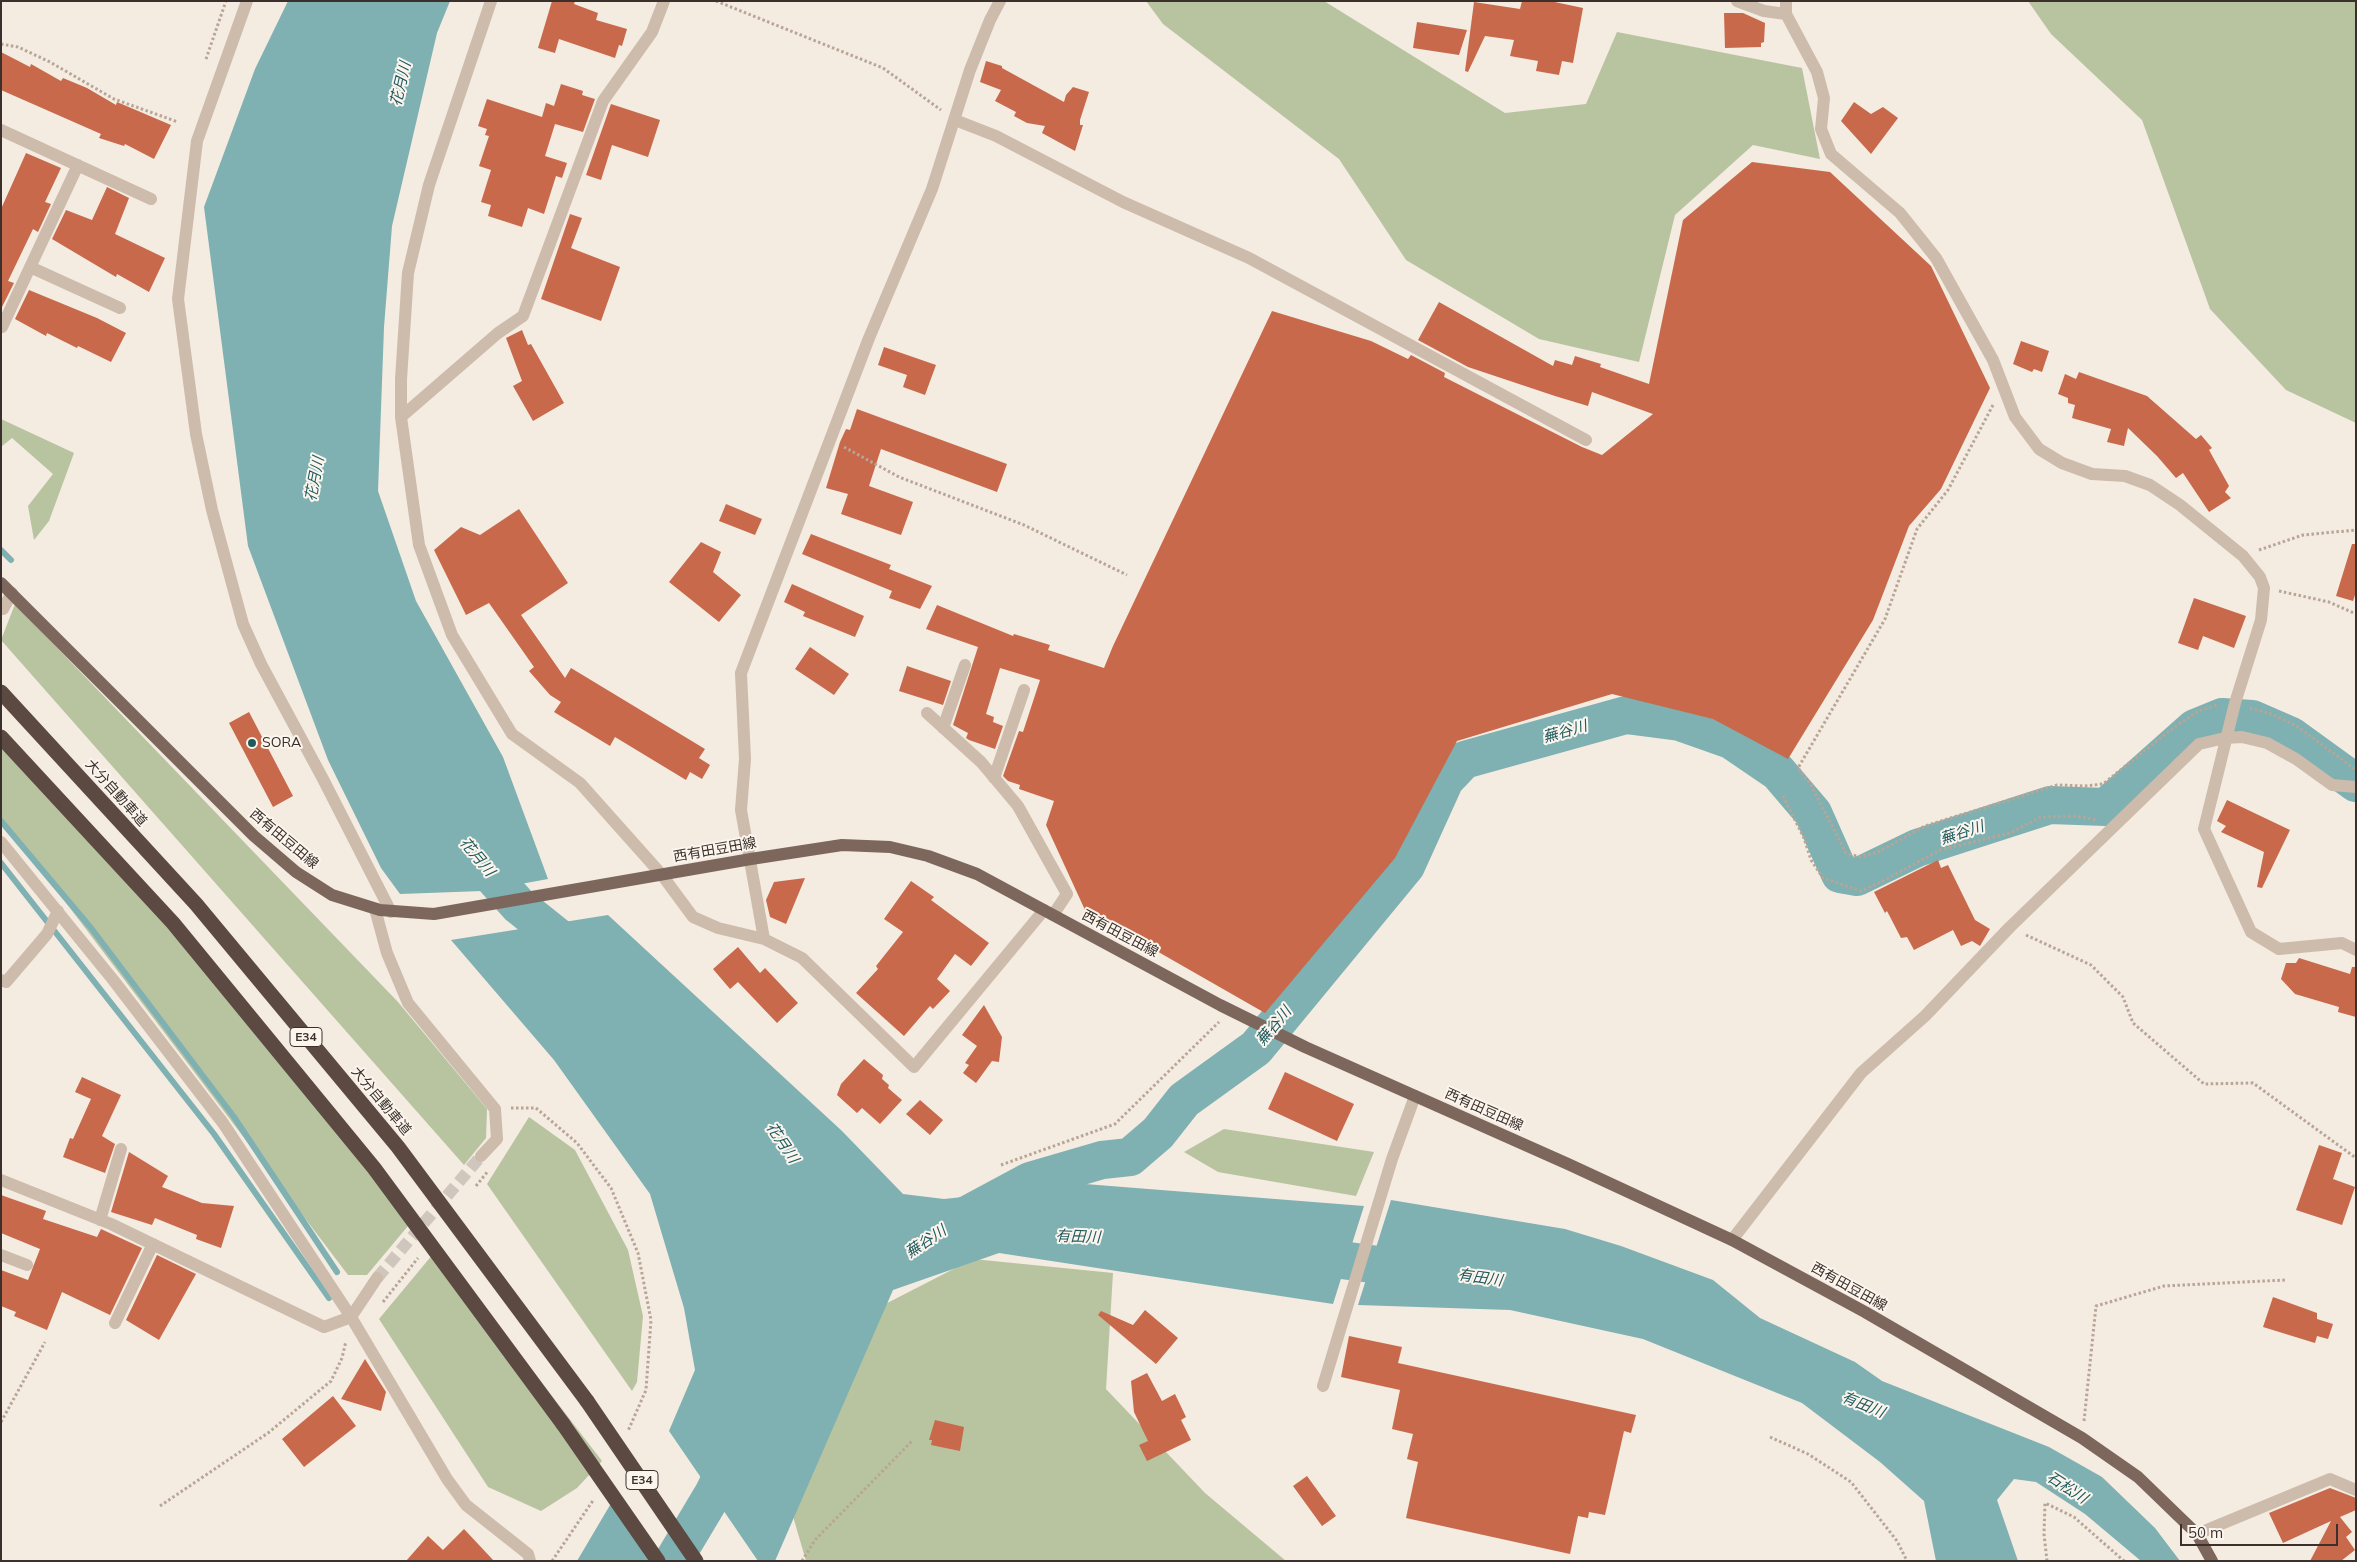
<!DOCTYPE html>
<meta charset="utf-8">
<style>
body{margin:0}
#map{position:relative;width:2357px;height:1562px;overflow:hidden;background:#f4ebe1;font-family:Mulish,sans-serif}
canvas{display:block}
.frame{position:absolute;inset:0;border:2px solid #3b302b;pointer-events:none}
.scale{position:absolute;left:2180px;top:1524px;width:158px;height:22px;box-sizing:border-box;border:2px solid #3b302b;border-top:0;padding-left:6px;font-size:15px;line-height:18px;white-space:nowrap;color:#3b302b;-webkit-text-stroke:4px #fbf5ee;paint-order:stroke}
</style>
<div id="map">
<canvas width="2357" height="1562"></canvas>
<div class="frame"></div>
<div class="scale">50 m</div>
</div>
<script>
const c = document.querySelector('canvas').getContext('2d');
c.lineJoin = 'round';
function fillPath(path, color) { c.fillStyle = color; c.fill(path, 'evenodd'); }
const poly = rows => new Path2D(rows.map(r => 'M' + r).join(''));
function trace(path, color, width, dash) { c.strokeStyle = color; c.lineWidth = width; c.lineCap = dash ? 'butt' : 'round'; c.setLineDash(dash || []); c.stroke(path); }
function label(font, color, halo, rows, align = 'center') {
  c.font = font + ' Mulish,"Noto Sans JP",sans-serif'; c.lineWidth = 4; c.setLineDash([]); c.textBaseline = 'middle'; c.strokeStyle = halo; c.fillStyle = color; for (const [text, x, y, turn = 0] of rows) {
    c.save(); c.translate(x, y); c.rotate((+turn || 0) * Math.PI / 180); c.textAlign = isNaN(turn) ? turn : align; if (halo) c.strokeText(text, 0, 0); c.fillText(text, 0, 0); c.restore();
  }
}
const green = poly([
 [1146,1,1324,1,1505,113,1586,104,1617,32,1802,68,1820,159,1753,145,1675,215,1639,362,1539,339,1406,260,1339,159,1163,24],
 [2028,1,2356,1,2356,423,2286,390,2210,309,2142,120,2051,34],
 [1,419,74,453,49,521,34,540,28,506,53,474,12,438,1,447],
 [15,604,398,1002,487,1109,486,1138,464,1165,1,640],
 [1,740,185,946,413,1220,367,1275,348,1275,1,817],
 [529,1117,575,1150,628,1250,643,1316,637,1382,632,1391,487,1184],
 [1224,1129,1374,1152,1356,1196,1218,1172,1184,1152],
 [438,1248,602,1461,577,1488,541,1511,488,1487,379,1319],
 [973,1259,1113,1273,1106,1389,1205,1493,1286,1561,806,1561,783,1482,858,1318]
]);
const water = poly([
 [288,1,450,1,437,33,392,226,384,327,378,491,416,601,503,757,548,879,482,891,400,894,381,868,328,760,248,546,204,207,255,69],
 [608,915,842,1131,903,1194,944,1199,1085,1184,1364,1206,1333,1304,999,1253,893,1290,775,1561,758,1561,669,1431,695,1370,684,1308,650,1194,554,1060,451,940],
 [1391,1200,1565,1229,1621,1246,1713,1280,1760,1318,1855,1362,1882,1381,2049,1447,2102,1477,2155,1528,2180,1561,2141,1561,2085,1514,2036,1482,2014,1479,1997,1500,2018,1561,1936,1561,1924,1501,1880,1462,1802,1403,1643,1339,1510,1310,1358,1305],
 [613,1500,654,1561,577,1561]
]);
const stream = poly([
 [1,550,11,560],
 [1,821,91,928,234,1117,337,1272],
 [1,863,214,1134,329,1298]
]);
const river = poly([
 [468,849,519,906,584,958],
 [963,1217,1030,1181,1102,1160,1130,1157,1158,1133,1184,1100,1256,1048,1406,866,1445,780,1464,760,1626,715,1680,722,1731,740,1778,772,1813,813,1840,874,1857,877,1917,848,2050,805,2106,807,2195,728,2222,717,2252,719,2291,736,2356,783],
 [1297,1254,1423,1271],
 [673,1561,713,1494,735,1449]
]);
const building = poly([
 [552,1,575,1,574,4,598,13,596,20,627,29,622,46,619,45,615,58,559,39,555,53,538,48],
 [1522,1,1550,1,1583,8,1573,63,1562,61,1559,75,1536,71,1538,61,1510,56,1514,40,1485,36,1468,72,1465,71,1474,2,1520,9],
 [1724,13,1743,13,1765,23,1764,42,1761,43,1761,47,1725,48],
 [1417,22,1467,30,1459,55,1413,48],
 [1,52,30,67,31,64,61,81,63,78,87,88,116,105,117,102,171,125,154,159,125,144,124,146,99,138,101,134,1,90],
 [986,61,1002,66,1002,68,1064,102,1066,95,1073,87,1089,92,1080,120,1080,125,1083,125,1075,151,1042,133,1045,126,1027,123,1014,116,1016,112,995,101,1001,90,980,82],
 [561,84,583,91,582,95,595,99,583,132,555,124,545,156,567,163,562,178,556,176,544,214,528,208,522,227,488,216,491,205,481,202,491,170,479,166,489,136,485,135,487,129,478,126,487,99,542,117,546,103,554,106],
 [1854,102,1871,114,1883,107,1898,118,1871,154,1841,121],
 [611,104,660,120,648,157,612,145,601,180,586,175],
 [26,153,61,168,45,202,51,204,38,232,33,229,8,281,14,283,1,309,1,209],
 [1752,162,1830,172,1931,266,1990,388,1941,489,1909,526,1873,620,1788,759,1713,719,1612,694,1457,741,1395,858,1265,1013,1085,910,1046,825,1054,801,1019,789,1020,785,1008,781,1003,776,1019,731,1023,732,1040,680,1000,668,986,714,994,717,993,722,1003,726,995,749,969,740,966,738,968,733,953,725,978,647,926,629,937,605,1013,636,1014,634,1050,645,1048,650,1104,668,1113,646,1272,311,1371,341,1408,359,1411,355,1445,373,1444,377,1582,447,1602,455,1653,414,1592,392,1588,406,1555,396,1468,367,1418,340,1439,302,1553,366,1555,360,1572,365,1575,356,1601,364,1600,367,1649,384,1683,220],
 [107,187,129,198,115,234,165,258,149,292,117,274,116,277,52,239,66,210,92,220],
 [570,214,582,218,571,248,620,267,601,321,541,299],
 [29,290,97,318,126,333,111,362,78,346,77,348,47,333,46,336,15,319],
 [522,330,528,345,531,344,564,403,533,421,513,386,522,381,506,338],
 [2021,341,2049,351,2042,372,2034,369,2032,372,2013,364],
 [884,347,936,365,925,395,903,387,907,375,878,365],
 [2079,372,2147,396,2196,439,2201,435,2212,448,2209,450,2229,486,2225,492,2231,498,2209,512,2183,473,2176,478,2157,456,2128,428,2124,446,2107,442,2111,429,2072,418,2075,405,2068,403,2068,398,2058,394,2065,374,2076,379],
 [857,409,1007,464,997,492,881,449,869,486,913,502,901,535,841,514,848,494,826,488,840,442,846,429,850,430],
 [726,504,762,519,755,535,719,521],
 [519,509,568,583,521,615,565,678,571,668,705,749,699,758,710,765,702,779,690,772,686,780,615,737,610,746,554,712,561,702,550,695,529,671,534,667,489,603,466,615,434,550,461,527,480,535],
 [811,534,891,565,889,569,932,586,920,609,889,598,892,591,802,554],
 [701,542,721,552,713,572,741,595,719,622,669,582],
 [2352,544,2356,544,2356,592,2353,601,2336,596],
 [792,584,864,616,855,637,803,616,805,612,784,602],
 [2194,598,2246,616,2234,648,2203,636,2198,650,2178,643],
 [810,647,849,674,834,695,795,669],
 [907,666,951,681,943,705,899,691],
 [249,712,293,796,273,807,229,723],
 [2227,800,2290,830,2262,888,2257,887,2264,852,2221,832,2226,826,2217,821],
 [1938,860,1941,868,1948,865,1975,920,1990,929,1980,946,1972,941,1961,946,1953,930,1914,950,1907,937,1901,938,1887,911,1885,913,1874,892],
 [805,878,786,924,770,917,766,900,774,882],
 [911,881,934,897,931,900,989,943,971,966,955,954,937,979,950,991,933,1009,930,1006,904,1036,856,993,878,969,876,966,903,932,884,919],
 [738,947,760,973,765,968,798,1003,777,1023,738,982,730,989,713,969],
 [2299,958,2350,974,2352,967,2356,967,2356,1017,2338,1012,2339,1007,2295,994,2281,979,2286,963,2296,963],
 [984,1005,1002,1037,999,1062,992,1061,976,1083,963,1073,969,1065,965,1063,977,1046,962,1035],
 [864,1059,883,1075,882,1079,889,1085,888,1088,902,1100,880,1124,862,1108,857,1113,837,1095,841,1084],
 [1285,1072,1354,1104,1337,1141,1268,1109],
 [82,1077,121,1095,102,1136,115,1144,105,1173,63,1157,70,1138,73,1139,91,1099,75,1092],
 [920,1100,943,1120,930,1135,906,1114],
 [2319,1145,2342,1153,2333,1179,2355,1187,2342,1225,2296,1210],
 [129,1152,168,1176,162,1187,202,1203,234,1206,221,1248,196,1239,197,1235,155,1218,152,1225,111,1212],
 [1,1195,46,1211,43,1219,97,1237,101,1229,142,1248,110,1315,62,1292,47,1330,14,1316,16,1312,1,1306,1,1270,28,1280,40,1249,1,1233],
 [157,1255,196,1274,159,1340,126,1320],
 [2273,1297,2317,1313,2317,1319,2333,1324,2328,1339,2317,1336,2315,1343,2263,1327],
 [1145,1310,1178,1338,1156,1364,1098,1315,1101,1311,1133,1325],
 [1349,1336,1402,1347,1398,1363,1636,1415,1631,1433,1624,1431,1605,1515,1589,1512,1588,1518,1578,1516,1570,1554,1406,1518,1418,1462,1407,1459,1413,1434,1392,1429,1400,1390,1341,1377],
 [365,1359,386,1392,381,1411,341,1399],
 [1147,1373,1162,1401,1175,1394,1186,1417,1181,1420,1191,1440,1147,1461,1139,1445,1148,1441,1134,1412,1131,1381],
 [333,1396,356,1426,304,1467,282,1439],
 [935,1420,964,1427,960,1451,931,1445,932,1440,929,1440],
 [1307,1476,1336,1516,1322,1526,1293,1486],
 [2330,1488,2356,1498,2356,1510,2340,1517,2352,1532,2346,1537,2355,1550,2341,1561,2310,1561,2331,1521,2283,1543,2269,1513],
 [464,1529,494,1561,406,1561,428,1536,443,1550]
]);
const minorTunnel = poly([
 [377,1278,481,1156]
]);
const path = poly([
 [716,1,883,68,941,110],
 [1,44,18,47,50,62,114,99,178,122],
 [206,59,226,1],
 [1993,405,1948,490,1917,529,1885,619,1798,768,1811,785,1846,853,1860,857,1878,852,1925,826,2057,785,2085,786,2103,784,2173,728,2198,711,2217,705],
 [844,447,899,477,1024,525,1127,575],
 [2259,550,2303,535,2356,530],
 [2279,591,2329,602,2356,614],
 [2250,708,2274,715,2298,727,2356,770],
 [1783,796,1804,838,1811,860,1823,878,1861,891,1881,882,1940,850,2010,833,2041,817,2075,816,2097,820],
 [2026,935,2091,965,2123,997,2133,1023,2204,1084,2253,1083,2356,1158],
 [511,1108,536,1108,577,1143,611,1188,638,1253,651,1320,646,1390,628,1431],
 [1001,1165,1115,1124,1219,1022],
 [476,1186,488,1171],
 [383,1302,418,1258],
 [2084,1421,2096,1306,2164,1286,2285,1280],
 [1,1422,45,1342],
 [1770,1437,1808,1454,1851,1482,1897,1541,1907,1561],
 [160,1506,268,1433,331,1381,342,1358,346,1341],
 [552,1561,594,1499],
 [802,1561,815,1540,912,1441],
 [2047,1561,2044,1534,2045,1503,2074,1517,2124,1561]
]);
const minor = poly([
 [247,1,197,141,178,299,196,434,212,510,243,624,261,664,323,779,391,912],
 [491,1,429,185,408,273,401,379,401,417,419,545,452,635,512,734,580,783,662,875,693,917,718,928,764,939,802,958,914,1067,1044,910],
 [1737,1,1764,11,1786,14],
 [1786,1,1786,14,1817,72,1824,98,1821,129,1831,154,1900,213,1936,258,1993,360,2015,417,2039,449,2062,463,2092,474,2125,476,2150,485,2180,505,2243,556,2260,577,2264,588,2261,620,2235,703,2204,829,2251,932,2279,949,2342,943,2356,950],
 [955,120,996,136,1123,202,1249,258,1586,440],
 [1,130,151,199],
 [30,267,120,308],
 [2,327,78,165],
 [401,417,498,333,523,316,603,101,652,32,664,1],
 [3,609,12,593],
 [927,713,981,762,1018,806,1067,894,1053,915],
 [943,728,965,665],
 [994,778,1024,690],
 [1,842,114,981,223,1123,351,1317,447,1479,466,1505,528,1554,530,1561],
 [375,909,387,953,408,1003,495,1109,497,1139,481,1156],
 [764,939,741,810,745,759,741,673,869,338,932,189,970,70,990,20,1000,1],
 [1,980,6,982,47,934,58,911],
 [1,1180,111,1224,324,1327,351,1317,377,1278],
 [100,1220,121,1149],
 [1732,1240,1861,1073,1925,1016,2010,927,2199,744,2225,738,2242,737,2267,743,2296,759,2332,785,2356,787],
 [1,1255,27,1265],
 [115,1323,153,1244],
 [1323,1386,1392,1159,1415,1096],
 [2197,1534,2330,1479,2356,1490]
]);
const major = poly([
 [1,583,254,836,296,872,332,895,380,910,434,914,751,859,842,845,890,847,928,856,977,874,1220,1005,1305,1047,1568,1164,1732,1240,1865,1312,2082,1438,2138,1477,2197,1534,2212,1561]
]);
const highway = poly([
 [1,692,196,904,398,1147,587,1401],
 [1,737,173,923,374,1168,563,1424]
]);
const highwayBridge = poly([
 [587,1401,696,1561],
 [563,1424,658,1561]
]);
const markers = [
 [252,743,5,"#1f5a5e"]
];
const shields = [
 [306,1037,32],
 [642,1480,32]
];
const shieldNames = [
 ["E34",306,1037],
 ["E34",642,1480]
];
const poiNames = [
 ["SORA",262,743]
];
const streetNames = [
 ["大分自動車道",116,793,48],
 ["西有田豆田線",284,839,40],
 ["西有田豆田線",715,850,-10],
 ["西有田豆田線",1120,934,28],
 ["大分自動車道",381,1101,50],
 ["西有田豆田線",1484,1110,24],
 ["西有田豆田線",1849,1287,29]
];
const waterNames = [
 ["花月川",401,84,-77],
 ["花月川",315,479,-79],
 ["蕪谷川",1565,732,-16],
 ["蕪谷川",1962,833,-18],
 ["花月川",477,857,50],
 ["蕪谷川",1274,1026,-50],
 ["花月川",782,1143,56],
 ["有田川",1078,1237,2],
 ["蕪谷川",926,1242,-34],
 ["有田川",1480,1278,8],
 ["有田川",1863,1405,22],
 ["石松川",2067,1488,33]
];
fillPath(green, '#b8c4a0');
fillPath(water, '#7fb0b2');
trace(stream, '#7fb0b2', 6);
trace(river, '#7fb0b2', 38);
fillPath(building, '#c8694b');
trace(minorTunnel, '#cfc6bd', 12, [12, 6]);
trace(path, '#b9a596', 3, [2.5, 2.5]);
trace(minor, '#cdbbac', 12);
trace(major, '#7d675c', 12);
trace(highway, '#5c4a42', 15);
trace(highwayBridge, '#5c4a42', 15);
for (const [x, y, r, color] of markers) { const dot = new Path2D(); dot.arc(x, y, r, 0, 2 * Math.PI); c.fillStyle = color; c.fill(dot); trace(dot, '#fbf5ee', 2); }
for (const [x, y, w] of shields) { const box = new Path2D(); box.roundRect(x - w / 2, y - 9.5, w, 19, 4); c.fillStyle = '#fbf5ee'; c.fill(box); trace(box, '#3b302b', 1); }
label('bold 12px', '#3b302b', null, shieldNames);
label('14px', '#3b302b', '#fbf5ee', poiNames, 'left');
label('14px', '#3b302b', '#fbf5ee', streetNames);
label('italic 15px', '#1f5a5e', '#fbf5ee', waterNames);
</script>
